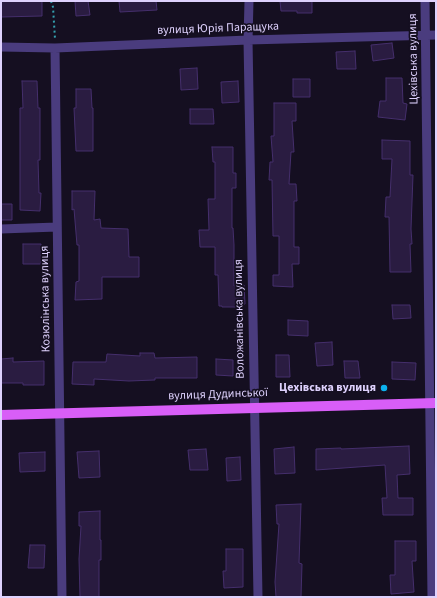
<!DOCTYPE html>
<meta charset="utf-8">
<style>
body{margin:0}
#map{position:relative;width:437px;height:598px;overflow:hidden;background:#150f21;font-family:"Source Sans 3",sans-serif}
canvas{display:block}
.frame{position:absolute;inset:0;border:2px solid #ded1fd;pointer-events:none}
</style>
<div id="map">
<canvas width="437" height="598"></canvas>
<div class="frame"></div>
</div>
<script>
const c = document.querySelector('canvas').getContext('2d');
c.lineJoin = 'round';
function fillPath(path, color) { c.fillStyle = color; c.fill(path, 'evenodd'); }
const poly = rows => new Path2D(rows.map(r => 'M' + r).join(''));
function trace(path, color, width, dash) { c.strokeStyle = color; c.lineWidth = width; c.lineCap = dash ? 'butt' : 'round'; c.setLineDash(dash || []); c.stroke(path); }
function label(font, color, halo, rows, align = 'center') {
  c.font = font + ' "Source Sans 3",sans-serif'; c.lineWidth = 3.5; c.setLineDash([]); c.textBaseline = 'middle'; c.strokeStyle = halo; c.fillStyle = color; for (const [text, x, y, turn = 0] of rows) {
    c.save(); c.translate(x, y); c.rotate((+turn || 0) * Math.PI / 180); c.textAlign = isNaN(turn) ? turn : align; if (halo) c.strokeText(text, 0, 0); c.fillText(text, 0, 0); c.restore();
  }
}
const building = poly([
 [1,1,42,1,42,16,1,17,1,1],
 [75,1,88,1,90,15,76,16,75,1],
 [119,1,156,1,157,10,120,12,119,1],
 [280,1,312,1,312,13,297,13,297,11,281,11,280,1],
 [392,43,394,58,373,61,371,45,392,43],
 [355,51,356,69,337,69,336,52,355,51],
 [197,68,198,89,181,90,180,69,197,68],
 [386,78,402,78,403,103,407,104,405,120,378,117,380,101,386,101,386,78],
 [293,79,310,79,310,97,293,97,293,79],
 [22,81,37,81,38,108,40,108,40,160,38,160,39,193,41,193,40,211,20,210,20,108,23,108,22,81],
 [238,81,239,102,222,103,221,82,238,81],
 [76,89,91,89,92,108,93,108,93,151,76,151,74,108,76,108,76,89],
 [274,103,296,103,296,121,292,121,294,152,291,152,289,184,296,184,297,201,294,201,294,247,299,247,299,264,292,264,293,287,273,286,273,275,279,275,279,236,273,236,272,180,269,180,270,162,273,162,271,136,274,136,274,103],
 [190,109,213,109,214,124,190,124,190,109],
 [382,140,410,141,410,175,413,175,411,229,412,244,410,244,411,272,390,272,389,217,385,217,386,197,390,197,392,159,382,159,382,140],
 [212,147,233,147,233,173,236,173,236,188,232,188,232,228,233,228,234,245,234,286,244,285,245,304,238,305,238,307,222,307,222,306,219,306,218,275,215,275,215,247,200,247,199,230,209,230,208,199,215,199,215,162,213,162,212,147],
 [72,191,95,191,94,220,100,219,101,228,128,229,129,257,139,257,139,277,102,277,102,299,75,300,76,282,79,281,79,245,77,245,74,209,72,210,72,191],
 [1,204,12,204,12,220,1,220,1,204],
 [23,244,41,244,41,264,23,264,23,244],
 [392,305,410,305,411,318,393,319,392,305],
 [288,320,308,321,308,336,288,335,288,320],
 [332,342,333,365,317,366,315,343,332,342],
 [140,353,154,353,155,358,197,357,197,378,155,378,155,380,129,381,94,379,94,385,72,384,73,362,106,362,107,354,140,356,140,353],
 [276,355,289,355,290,377,276,377,276,355],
 [13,358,13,362,44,361,44,385,23,385,23,383,1,383,1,359,13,358],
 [216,359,233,360,233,376,216,375,216,359],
 [344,361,358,361,360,378,345,378,344,361],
 [392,362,416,363,415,380,392,379,392,362],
 [409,446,410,474,397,475,398,498,413,498,413,515,383,515,382,498,387,498,385,465,316,470,316,449,341,448,341,449,409,446],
 [294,447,295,473,275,474,274,449,294,447],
 [206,449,208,470,190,470,188,450,206,449],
 [99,451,100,477,79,478,77,452,99,451],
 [45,452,45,471,20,472,19,453,45,452],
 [240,457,241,480,227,481,226,458,240,457],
 [301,504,299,563,302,564,301,597,276,597,275,582,279,524,277,524,276,505,301,504],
 [100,511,100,540,101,540,101,560,99,560,99,597,80,597,79,559,81,526,79,526,79,512,100,511],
 [395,541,416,541,416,561,412,561,414,592,391,594,390,575,395,575,395,541],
 [30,545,45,545,44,568,28,568,30,545],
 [226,549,243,549,243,587,224,588,223,571,226,571,226,549]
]);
const path = poly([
 [51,1,53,7,55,39]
]);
const street = poly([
 [249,1,248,40,258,597],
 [425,1,432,597],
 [1,47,55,48,248,40,436,35],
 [55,48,62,597],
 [1,229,57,227]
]);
const primary = poly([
 [1,415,436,403]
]);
const markers = [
 [384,388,4,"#0cb1ee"]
];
const streetNames = [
 ["вулиця Юрія Паращука",218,29,-2],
 ["Цехівська вулиця",414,59,-91],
 ["Козюлінська вулиця",46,299,-91],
 ["Воложанівська вулиця",240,319,-91],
 ["вулиця Дудинської",218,395,-2]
];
const poiNames = [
 ["Цехівська вулиця",376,388]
];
fillPath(building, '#2a1c41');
trace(building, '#452f6c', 1);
trace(path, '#34a0ae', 2, [2, 3]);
trace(street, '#4a3c7e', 9);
trace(primary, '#d85ef7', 10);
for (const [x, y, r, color] of markers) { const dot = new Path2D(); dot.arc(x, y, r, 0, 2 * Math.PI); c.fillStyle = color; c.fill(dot); trace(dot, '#150f21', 1.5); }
label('12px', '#ded1fd', '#150f21', streetNames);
label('bold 12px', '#ded1fd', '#150f21', poiNames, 'right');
</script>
